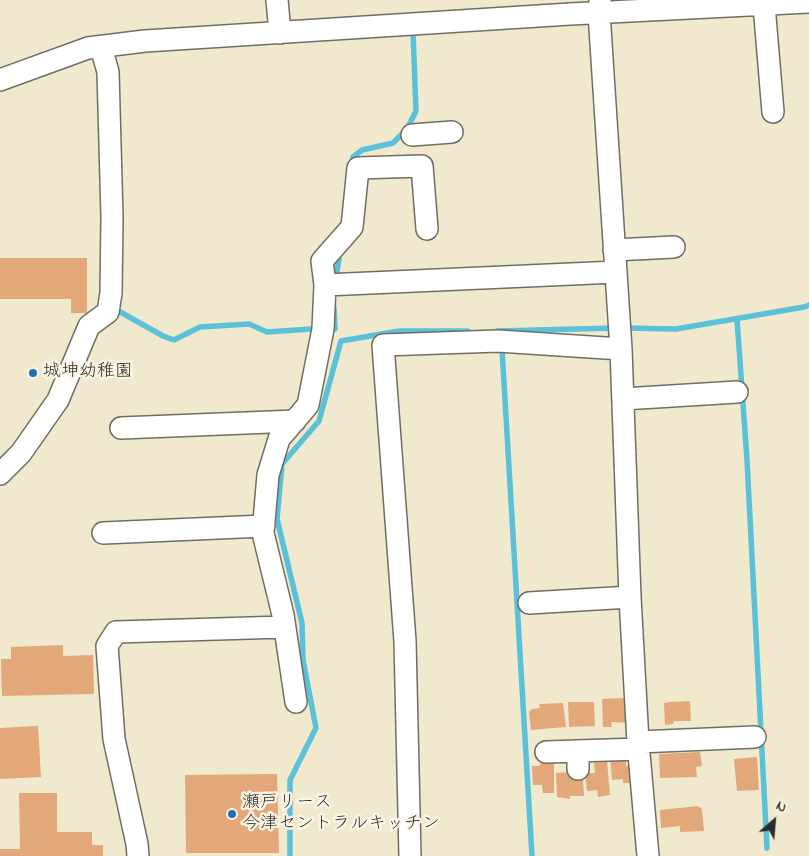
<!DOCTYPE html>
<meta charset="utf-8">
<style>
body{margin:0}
#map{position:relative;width:809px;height:856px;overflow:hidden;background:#f0e9ce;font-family:"Indie Flower",sans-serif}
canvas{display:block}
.north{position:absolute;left:749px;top:796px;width:50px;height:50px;-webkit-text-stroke:4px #fcf5e5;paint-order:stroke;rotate:27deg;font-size:14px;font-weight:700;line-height:20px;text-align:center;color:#2b2b2b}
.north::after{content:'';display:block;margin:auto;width:18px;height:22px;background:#2b2b2b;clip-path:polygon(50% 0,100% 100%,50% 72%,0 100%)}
</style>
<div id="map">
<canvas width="809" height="856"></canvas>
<div class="north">N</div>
</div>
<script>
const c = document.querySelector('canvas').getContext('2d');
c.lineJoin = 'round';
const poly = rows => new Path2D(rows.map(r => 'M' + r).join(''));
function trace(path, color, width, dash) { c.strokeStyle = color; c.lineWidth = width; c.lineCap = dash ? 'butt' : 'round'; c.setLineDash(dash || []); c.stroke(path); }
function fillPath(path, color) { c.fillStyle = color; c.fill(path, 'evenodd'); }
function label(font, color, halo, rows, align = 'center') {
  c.font = font + ' "Indie Flower","Klee One",sans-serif'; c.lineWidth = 5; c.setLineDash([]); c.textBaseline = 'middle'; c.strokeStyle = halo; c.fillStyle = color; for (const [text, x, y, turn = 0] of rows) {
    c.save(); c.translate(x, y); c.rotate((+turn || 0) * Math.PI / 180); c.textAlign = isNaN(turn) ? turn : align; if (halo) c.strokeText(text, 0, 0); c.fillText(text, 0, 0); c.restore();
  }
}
const stream = poly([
 [352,165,353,157,362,150,393,143,407,129,416,111,413,32],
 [336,279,340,251],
 [334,308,335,329],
 [115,309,163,336,174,340,200,327,249,324,267,332,311,329],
 [737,319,747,460,767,848],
 [624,328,676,329,804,307,809,305],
 [497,331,615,328],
 [502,349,532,856],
 [290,856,290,780,316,728,303,660,302,623,277,519,282,464,319,421,341,341,399,331,468,331]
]);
const building = poly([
 [0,258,87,258,87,313,71,313,71,299,0,299],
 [63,645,63,656,93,655,94,694,2,696,1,659,11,659,11,647],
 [624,698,624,702,631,702,632,723,611,722,612,727,603,727,602,699],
 [690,701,691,721,674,721,673,724,665,725,664,703,670,702],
 [568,702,594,702,595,726,569,727],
 [563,703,566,727,531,730,529,712,532,709,540,708,539,704],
 [38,726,41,777,0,779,0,728],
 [700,752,702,766,696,767,697,777,660,778,659,754],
 [626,756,626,766,636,766,633,783,623,783,623,779,612,780,610,757],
 [757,757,759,790,737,791,734,759],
 [607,761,610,795,598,797,597,790,587,791,585,773,595,773,594,763],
 [541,763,554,763,554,793,543,793,542,785,533,785,532,766,539,766],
 [571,772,572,780,583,779,584,796,570,796,570,799,557,797,556,773],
 [277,774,279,853,186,853,185,775],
 [19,793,57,793,57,832,92,832,92,845,103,845,103,856,0,856,0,849,20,849],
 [698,806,702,809,704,831,680,832,680,826,661,828,660,810]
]);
const minor = poly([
 [277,0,280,33],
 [600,0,599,13,621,349,630,597,638,742,648,856],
 [764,5,773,112],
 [0,80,88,48,145,41,570,14,809,2],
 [412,135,452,132],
 [614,250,674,247],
 [325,285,616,272],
 [623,399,737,392],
 [121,428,295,421],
 [0,474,21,453,58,400,89,326,108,312,111,293,112,217,108,72,101,47],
 [103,533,264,526],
 [529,603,630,597],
 [296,702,283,615,263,533,268,475,279,439,308,405,323,329,325,285,322,261,352,227,358,168,422,166,427,229],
 [638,742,755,737],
 [578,751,578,769],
 [546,752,639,749],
 [138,856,137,844,114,739,107,646,116,632,284,627],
 [410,856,405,641,383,345,498,341,621,349]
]);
const markers = [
 [33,373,5,"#1f6fb2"],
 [232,814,5,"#1f6fb2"]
];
const poiNames = [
 ["城坤幼稚園",43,373],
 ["瀬戸リース",242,804],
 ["今津セントラルキッチン",242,825]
];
trace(stream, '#5ac1d8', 5.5);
fillPath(building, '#e2a87a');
trace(minor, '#706e64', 24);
trace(minor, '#fff', 21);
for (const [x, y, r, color] of markers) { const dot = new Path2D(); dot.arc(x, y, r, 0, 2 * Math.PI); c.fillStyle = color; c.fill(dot); trace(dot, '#fcf5e5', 2); }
label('18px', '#2b2b2b', '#fcf5e5', poiNames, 'left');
</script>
